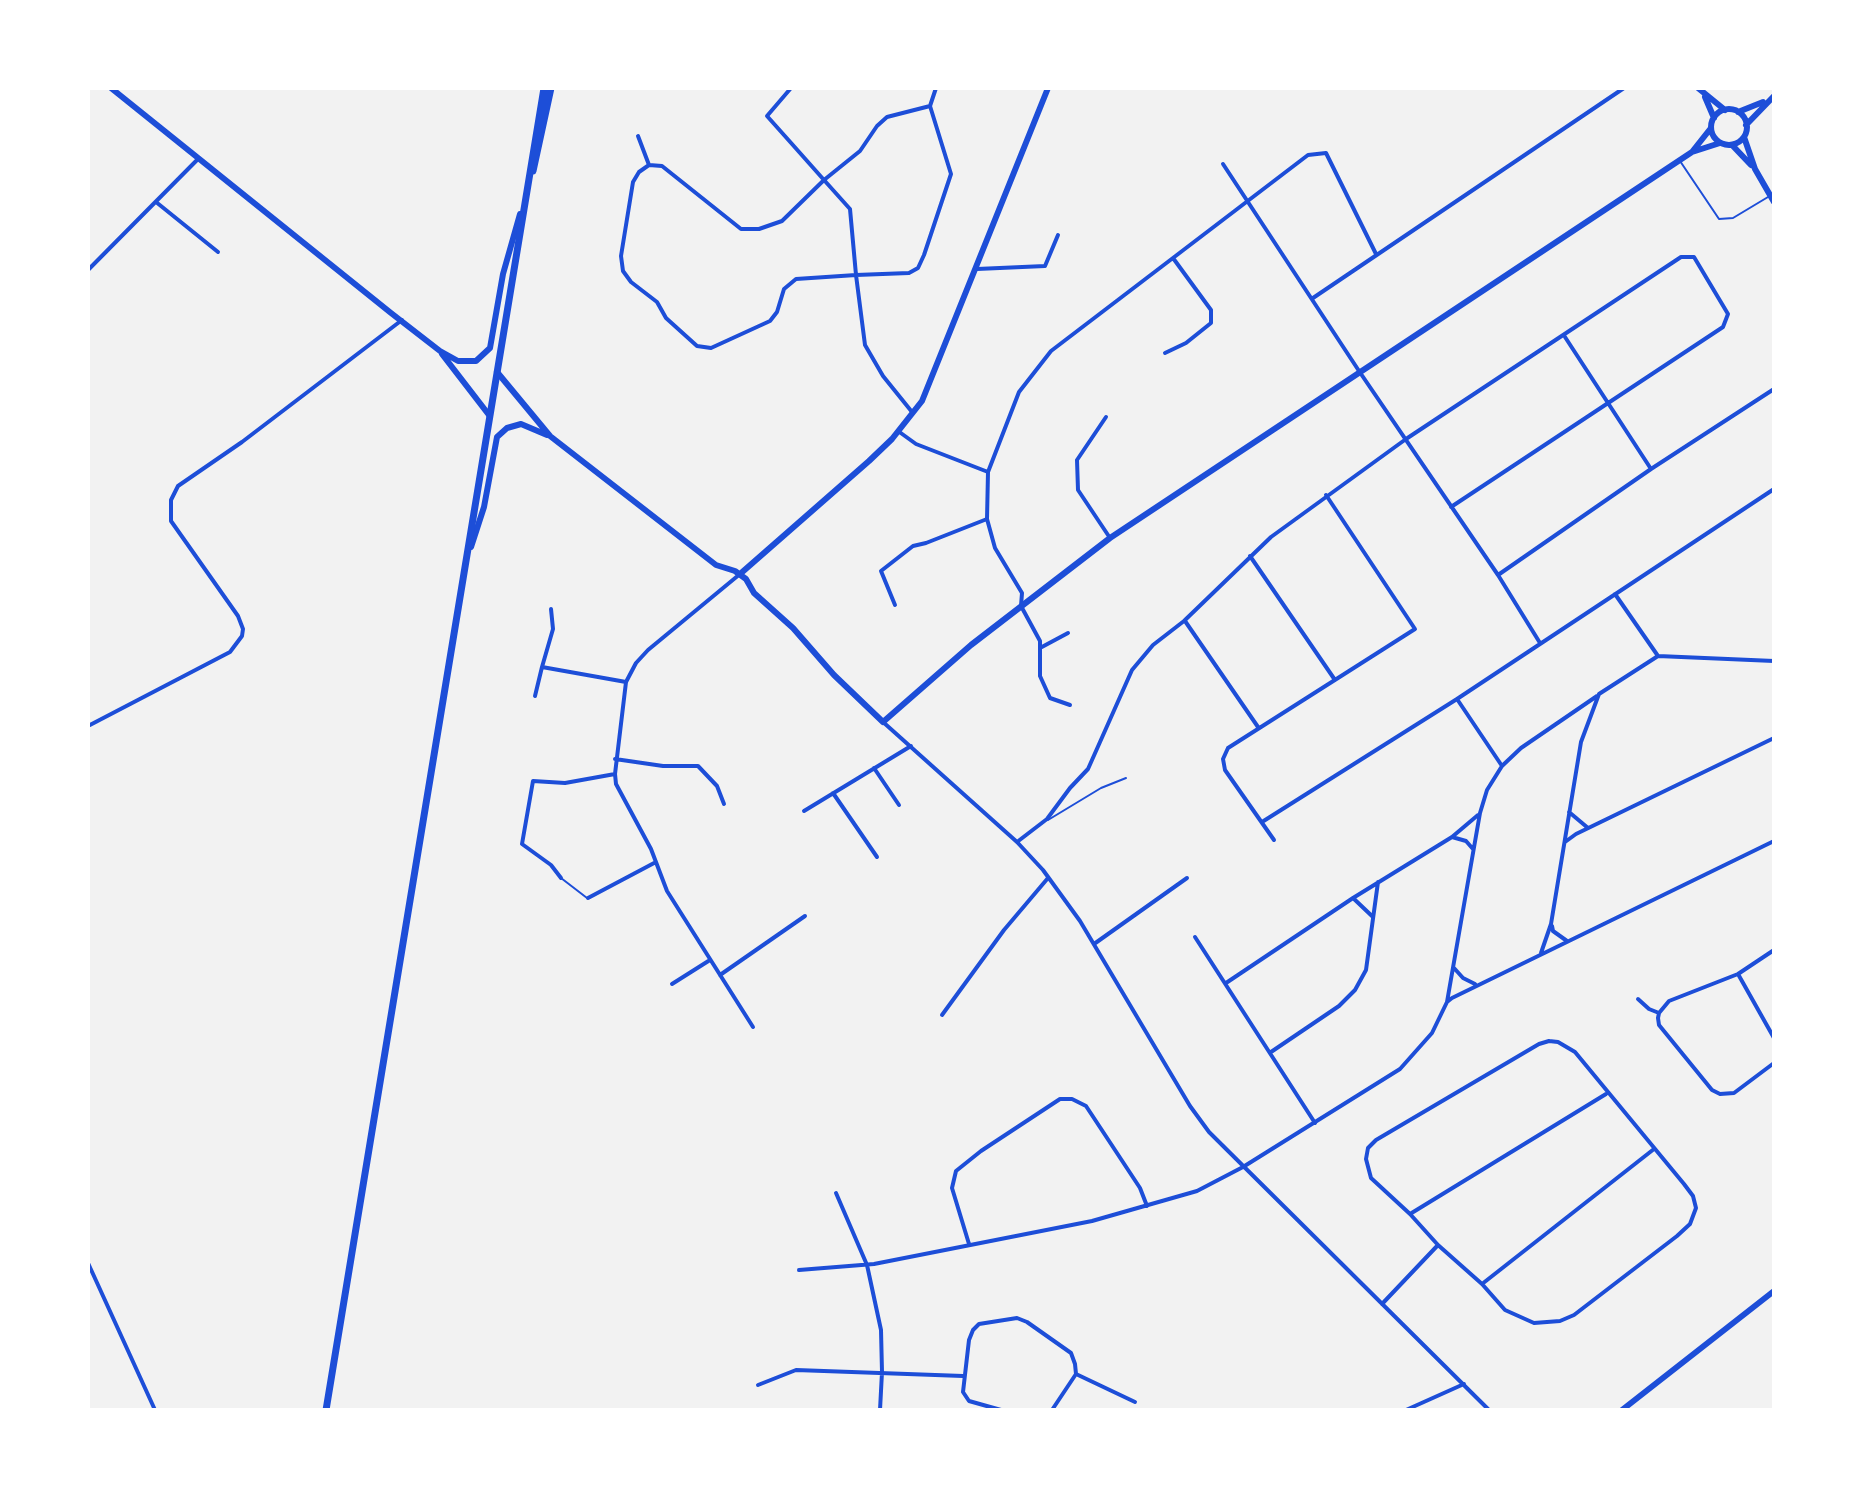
<!DOCTYPE html>
<style>
body{margin:0}
#map{position:relative;width:1862px;height:1498px;overflow:hidden;background:#f2f2f2;font-family:"Work Sans",sans-serif}
canvas{display:block}
.frame{position:absolute;inset:0;border:90px solid #fff;pointer-events:none}
</style>
<div id="map">
<canvas width="1862" height="1498"></canvas>
<div class="frame"></div>
</div>
<script>
const c = document.querySelector('canvas').getContext('2d');
c.lineJoin = 'round';
const poly = rows => new Path2D(rows.map(r => 'M' + r).join(''));
function trace(path, color, width, dash) { c.strokeStyle = color; c.lineWidth = width; c.lineCap = dash ? 'butt' : 'round'; c.setLineDash(dash || []); c.stroke(path); }
const service = poly([
 [1680,161,1719,219,1733,218,1768,197],
 [1048,820,1101,788,1126,778],
 [561,878,587,898]
]);
const minor = poly([
 [791,88,767,116,792,144,824,180,850,209,856,275,796,279,784,289,777,312,770,321,711,348,697,346,666,318,657,302,631,282,623,271,621,256,633,182,639,172,649,165,662,166,741,229,759,229,782,221,824,180,860,151,877,126,887,117,930,106],
 [638,136,649,165],
 [1223,164,1359,371,1498,575,1540,643],
 [156,202,218,252],
 [977,269,1045,266,1058,235],
 [88,270,198,159],
 [1313,298,1624,88],
 [1565,337,1651,469],
 [1165,353,1186,343,1211,323,1211,310,1173,258],
 [912,412,883,376,865,345,856,275,909,273,918,268,924,255,951,174,930,106,936,88],
 [1106,417,1077,460,1078,490,1110,538],
 [898,431,916,444,988,472],
 [1250,556,1335,680],
 [740,574,648,650,636,663,626,682,615,774,616,784,651,849,667,891,753,1027],
 [1498,575,1651,469,1774,389],
 [1615,594,1658,656],
 [895,605,881,571,913,546,926,543,987,519],
 [1185,621,1258,727],
 [1040,648,1068,633],
 [542,667,553,629,551,609],
 [535,696,542,667,626,682],
 [1457,699,1502,766],
 [1070,705,1050,698,1040,676,1040,641,1021,606,1022,593,995,548,987,519,988,472,1019,392,1051,351,1308,155,1326,153,1376,254],
 [883,722,1017,842,1043,870,1080,921,1190,1106,1209,1132,1489,1410],
 [88,726,230,652,242,636,243,629,238,616,171,521,171,500,178,486,242,442,402,320],
 [615,759,663,766,698,766,717,786,724,804],
 [874,768,899,805],
 [833,793,877,857],
 [804,811,911,746],
 [1569,812,1588,828],
 [1262,822,1457,699,1774,489],
 [1452,837,1466,841,1473,849],
 [1274,840,1225,770,1223,759,1228,748,1415,629,1326,495],
 [1017,842,1047,819,1070,788,1088,769,1132,670,1153,645,1184,621,1271,537,1406,439,1681,257,1694,257,1728,314,1723,327,1451,507],
 [1565,842,1576,834,1774,738],
 [561,878,551,865,522,844,533,781,565,783,615,774],
 [588,898,656,862],
 [1353,898,1373,917],
 [1552,926,1553,931,1567,941],
 [1195,937,1315,1123],
 [1094,944,1187,878],
 [1774,950,1738,974,1669,1001,1659,1013,1658,1018,1659,1025,1712,1090,1720,1094,1734,1093,1774,1063],
 [1541,953,1551,924,1581,742,1599,694,1658,656,1774,661],
 [1454,968,1463,978,1475,984],
 [1738,974,1774,1038],
 [720,975,805,916],
 [1226,983,1353,898,1452,837,1478,815],
 [672,984,710,960],
 [1638,999,1649,1009,1659,1013],
 [1447,1002,1480,813,1487,790,1502,766,1521,748,1597,696],
 [942,1015,1004,930,1048,878],
 [1549,1041,1558,1042,1575,1052,1684,1184,1693,1196,1696,1208,1690,1224,1677,1236,1574,1315,1560,1321,1534,1323,1505,1310,1482,1284,1438,1245,1410,1214,1371,1178,1366,1159,1368,1148,1376,1140,1539,1044,1549,1041],
 [1271,1052,1339,1006,1355,990,1366,970,1378,882],
 [836,1193,867,1265,881,1330,882,1372,880,1410],
 [1410,1214,1606,1094],
 [969,1244,952,1188,956,1171,981,1151,1060,1099,1072,1099,1086,1106,1140,1188,1147,1206],
 [88,1263,155,1410],
 [799,1270,874,1264,1092,1221,1197,1191,1243,1167,1400,1069,1432,1033,1447,1002,1452,998,1774,841],
 [1482,1284,1654,1149],
 [1382,1304,1438,1245],
 [1076,1374,1135,1402],
 [758,1385,796,1370,963,1376],
 [1001,1410,969,1401,963,1392,969,1340,973,1330,979,1324,1017,1318,1027,1322,1071,1353,1075,1364,1076,1374,1052,1410],
 [1406,1410,1464,1384]
]);
const tertiary = poly([
 [111,88,391,313,440,351,458,361,476,361,490,348,503,274,520,214],
 [1698,88,1725,110],
 [1705,97,1714,118],
 '1711 127a18 18 0 1 1 36 0a18 18 0 1 1-36 0Z',
 [1738,112,1763,102],
 [1746,125,1774,96],
 [1744,137,1755,169,1774,202],
 [1732,145,1751,165],
 [1692,152,1711,128],
 [442,354,489,415],
 [497,372,550,436,716,565,735,571,746,579,754,593,793,628,834,675,883,722,971,645,1110,538,1692,152,1720,143],
 [471,547,484,507,497,437,507,428,521,424,547,435],
 [740,574,869,461,892,439,922,401,1048,88]
]);
const secondary = poly([
 [1622,1410,1774,1291]
]);
const primary = poly([
 [533,171,551,88],
 [326,1410,544,88]
]);
trace(service, '#1d4ed8', 2);
trace(minor, '#1d4ed8', 4);
trace(tertiary, '#1d4ed8', 6);
trace(secondary, '#1d4ed8', 6);
trace(primary, '#1d4ed8', 7);
</script>
